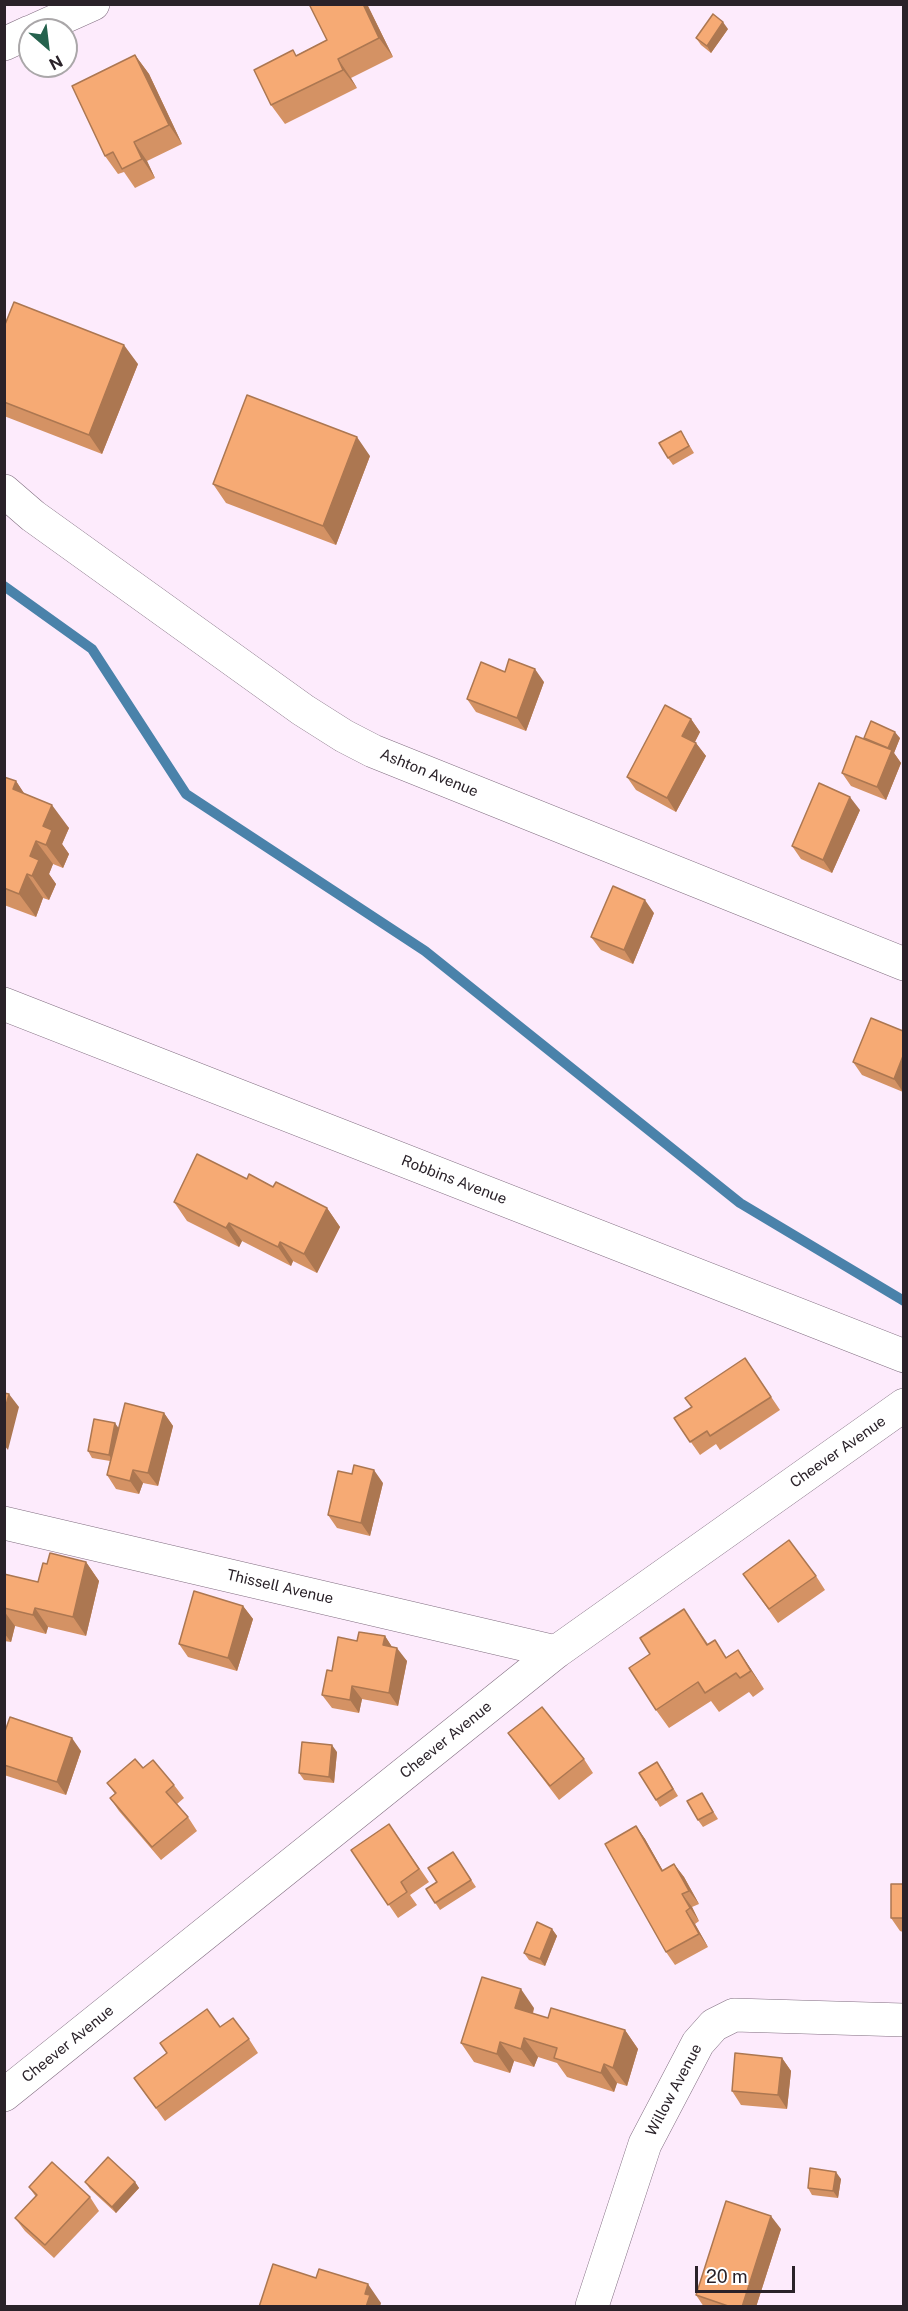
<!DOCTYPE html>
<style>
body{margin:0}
#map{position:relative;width:908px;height:2311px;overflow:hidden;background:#fdebfc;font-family:"Public Sans",sans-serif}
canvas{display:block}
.frame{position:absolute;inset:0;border:6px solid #2a2229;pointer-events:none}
.north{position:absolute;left:18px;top:18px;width:60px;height:60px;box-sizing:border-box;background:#fff;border:2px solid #aaa7a9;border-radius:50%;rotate:152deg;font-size:16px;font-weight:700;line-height:24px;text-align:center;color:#2a2229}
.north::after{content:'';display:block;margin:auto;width:21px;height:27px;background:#25624d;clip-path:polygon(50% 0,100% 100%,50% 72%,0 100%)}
.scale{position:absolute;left:695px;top:2266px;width:100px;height:27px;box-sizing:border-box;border:3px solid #2a2229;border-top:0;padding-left:8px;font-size:18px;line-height:21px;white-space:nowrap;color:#2a2229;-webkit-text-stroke:4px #fff;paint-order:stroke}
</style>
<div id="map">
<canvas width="908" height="2311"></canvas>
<div class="frame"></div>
<div class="north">N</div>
<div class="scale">20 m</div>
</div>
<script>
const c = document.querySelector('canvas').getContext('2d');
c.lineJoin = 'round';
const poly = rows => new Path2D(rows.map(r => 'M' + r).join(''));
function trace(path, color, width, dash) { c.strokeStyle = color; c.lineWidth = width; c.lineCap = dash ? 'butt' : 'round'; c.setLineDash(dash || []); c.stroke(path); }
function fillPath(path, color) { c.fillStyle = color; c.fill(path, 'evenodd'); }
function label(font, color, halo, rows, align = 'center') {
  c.font = font + ' "Public Sans",sans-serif'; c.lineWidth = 4.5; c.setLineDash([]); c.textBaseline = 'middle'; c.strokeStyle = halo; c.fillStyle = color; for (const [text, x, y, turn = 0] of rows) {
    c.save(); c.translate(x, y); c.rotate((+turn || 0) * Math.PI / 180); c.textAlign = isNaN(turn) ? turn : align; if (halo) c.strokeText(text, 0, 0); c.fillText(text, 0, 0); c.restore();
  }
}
const stream = poly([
 [4,586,92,649,186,794,425,951,740,1203,904,1301]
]);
const minor = poly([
 [35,30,93,4],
 [4,44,30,32],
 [4,491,33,516,303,710,344,736,373,751,904,964],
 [4,1004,904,1356],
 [4,1523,556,1652],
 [4,2095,556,1652,904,1405],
 [592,2306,645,2144,698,2043,714,2025,734,2015,904,2020]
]);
const wall = poly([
 [309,4,367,4,393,57,351,78,357,88,285,124,271,105,297,55,327,40],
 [728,29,711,53,701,45,696,38],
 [135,55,149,74,182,144,147,161,155,178,135,188,124,172,118,174,105,156],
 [4,327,138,364,102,454,4,416],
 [681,431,694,453,673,465,668,458],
 [370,456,336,545,226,503,213,484],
 [505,672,544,682,526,731,476,712,467,699],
 [691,719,700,732,695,742,706,756,676,812,636,790,627,777],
 [864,738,900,738,894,753,901,763,886,800,851,786,842,773,865,739],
 [4,777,16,781,24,794,69,828,62,844,69,854,63,868,53,864,49,874,56,884,49,900,43,898,36,917,4,905],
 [860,810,832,873,801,859,792,846],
 [654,913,633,964,601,950,591,937],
 [871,1018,903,1092,862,1075,853,1062],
 [247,1179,273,1187,327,1208,340,1227,317,1273,293,1261,291,1266,242,1241,239,1247,187,1221,174,1202],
 [745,1358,780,1410,720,1450,716,1444,700,1455,674,1418,692,1407],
 [164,1413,173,1426,158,1486,143,1483,139,1494,116,1489,107,1475,110,1461,92,1458,88,1451,119,1428],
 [383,1483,370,1536,337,1528,328,1515],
 [86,1562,99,1581,86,1636,48,1627,46,1634,15,1626,11,1642,4,1641,4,1574,38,1582,47,1564],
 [743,1574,816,1576,825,1590,778,1623],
 [243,1606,253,1619,237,1671,188,1657,179,1644],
 [697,1628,708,1644,726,1657,738,1650,764,1689,753,1697,749,1692,719,1712,711,1701,669,1728,656,1710],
 [385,1636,392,1647,407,1661,398,1706,362,1699,359,1713,332,1708,322,1695,332,1671,357,1641],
 [508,1733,584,1759,593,1773,559,1800],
 [4,1734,81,1751,66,1795,4,1775],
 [337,1752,334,1783,304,1780,299,1773],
 [143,1768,174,1785,184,1798,177,1804,188,1817,197,1831,161,1860,119,1811,110,1798,115,1794,107,1783],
 [662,1769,678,1796,660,1807,656,1800],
 [702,1793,718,1819,703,1827,698,1820],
 [389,1824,429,1882,410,1895,417,1905,398,1918,351,1850],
 [636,1826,645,1839,663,1871,674,1864,684,1877,699,1904,692,1907,699,1921,695,1924,708,1947,675,1965,666,1952],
 [453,1852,476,1887,440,1910,426,1889,437,1882],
 [903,1884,903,1932,900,1931,891,1918],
 [552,1929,557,1936,545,1966,529,1960,524,1953],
 [534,2008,533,2014,548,2018,625,2030,638,2049,627,2086,617,2083,614,2092,567,2077,557,2063,538,2057,534,2067,514,2061,510,2073,474,2062,461,2043],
 [220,2027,249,2039,258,2053,165,2121,134,2078],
 [782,2058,791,2071,787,2109,741,2105,732,2091],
 [841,2179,838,2198,812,2195,808,2188],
 [85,2182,135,2182,139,2188,116,2213,90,2189],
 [29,2187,90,2197,99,2211,54,2258,25,2231,15,2218,36,2197],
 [781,2229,756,2307,704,2307,696,2295]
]);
const shadedWall = poly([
 [363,4,367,4,393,57,379,38],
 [723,22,728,29,711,53,707,46],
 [135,55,149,74,182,144,169,125],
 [338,59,351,78,357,88,343,70],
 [134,142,147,161,155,178,142,159],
 [124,345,138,364,102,454,89,435],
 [357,437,370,456,336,545,323,526],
 [535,669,544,682,526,731,517,718],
 [691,719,700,732,691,749,682,736],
 [895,732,900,738,894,753,901,763,886,800,877,787,891,752,888,748],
 [696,743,706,756,676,812,667,798],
 [16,781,32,805,13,789],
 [850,797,860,810,832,873,823,860],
 [52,805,69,828,62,844,69,854,63,868,46,845,43,826],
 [36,841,53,864,49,874,56,884,49,900,32,876,30,856],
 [27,874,43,898,36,917,19,894],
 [645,900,654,913,633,964,624,950],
 [903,1056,903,1092,894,1079],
 [327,1208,340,1227,317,1273,304,1254],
 [229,1223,242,1241,239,1247,226,1228],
 [280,1242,293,1261,291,1266,278,1247],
 [9,1394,19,1407,8,1450,4,1445,4,1413],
 [164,1413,173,1426,158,1486,148,1473],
 [115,1423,120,1430,113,1462,109,1455],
 [133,1470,143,1483,139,1494,130,1481],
 [374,1470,383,1483,370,1536,361,1523],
 [86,1562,99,1581,86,1636,73,1617],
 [243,1606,253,1619,237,1671,228,1658],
 [35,1608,48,1627,46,1634,33,1615],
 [4,1611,15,1626,11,1642,4,1633],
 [385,1636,394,1650,383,1645],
 [397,1648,407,1661,398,1706,389,1693],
 [738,1650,751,1669,764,1689,751,1671],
 [352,1686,362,1699,359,1713,350,1700],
 [72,1738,81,1751,66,1795,57,1782],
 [332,1745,337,1752,334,1783,329,1777],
 [636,1826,645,1839,671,1885,662,1871],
 [674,1864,684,1877,699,1904,689,1891],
 [682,1894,692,1907,699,1921,690,1908],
 [686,1911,695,1924,708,1947,699,1934],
 [552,1929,557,1936,545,1966,540,1959],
 [521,1989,534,2008,528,2027,515,2008],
 [625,2030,638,2049,627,2086,613,2068],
 [524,2038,538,2057,534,2067,521,2049],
 [500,2042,514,2061,510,2073,497,2054],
 [782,2058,791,2071,787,2109,778,2095],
 [604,2064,617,2083,614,2092,601,2073],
 [836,2172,841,2179,838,2198,833,2191],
 [135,2182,139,2188,116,2213,112,2207],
 [771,2216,781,2229,756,2307,742,2307],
 [368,2284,381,2303,380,2307,366,2307,365,2294]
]);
const building = poly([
 [309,4,363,4,379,38,338,59,343,70,271,105,254,70,293,50,296,56,327,40,309,4],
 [713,14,723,22,707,46,696,38,713,14],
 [135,55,169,125,134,142,142,159,122,169,113,152,105,156,72,86,135,55],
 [14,302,124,345,89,435,4,402,4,327,14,302],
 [247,395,357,437,323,526,213,484,247,395],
 [681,431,689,446,668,458,659,443,681,431],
 [509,659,535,669,517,718,467,699,481,662,505,672,509,659],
 [665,705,691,719,682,736,696,743,667,798,627,777,665,705],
 [871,721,895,732,888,748,864,738,871,721],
 [856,736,892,750,877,787,842,773,856,736],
 [4,777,16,781,13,789,52,805,43,826,52,830,46,845,36,841,30,856,39,860,32,876,27,874,19,894,4,888,4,777],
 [819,783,850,797,823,860,792,846,819,783],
 [613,886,645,900,624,950,591,937,613,886],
 [871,1018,903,1031,903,1056,894,1079,853,1062,871,1018],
 [197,1154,247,1179,249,1174,273,1187,276,1182,327,1208,304,1254,280,1242,278,1247,229,1223,226,1228,174,1202,197,1154],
 [745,1358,771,1397,710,1436,707,1431,690,1442,674,1418,692,1407,685,1398,745,1358],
 [4,1393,9,1394,4,1413,4,1393],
 [125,1403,164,1413,148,1473,133,1470,130,1481,107,1475,125,1403],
 [94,1419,115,1423,109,1455,88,1451,94,1419],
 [354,1465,374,1470,361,1523,328,1515,338,1471,352,1474,354,1465],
 [789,1540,816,1576,769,1609,743,1574,789,1540],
 [50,1553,86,1562,73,1617,35,1608,33,1615,4,1608,4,1574,38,1582,43,1563,47,1564,50,1553],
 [194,1591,243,1606,228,1658,179,1644,194,1591],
 [684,1609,707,1645,715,1640,726,1658,738,1650,751,1671,740,1678,736,1673,705,1693,698,1682,656,1710,629,1668,650,1654,640,1638,684,1609],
 [359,1632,385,1636,383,1645,397,1648,389,1693,352,1686,350,1700,322,1695,327,1670,332,1671,338,1637,357,1641,359,1632],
 [542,1707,584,1759,550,1786,508,1733,542,1707],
 [10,1717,72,1738,57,1782,4,1765,4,1734,10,1717],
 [302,1742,332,1745,329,1777,299,1773,302,1742],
 [135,1759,143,1768,153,1760,174,1785,166,1792,188,1817,152,1847,110,1798,116,1793,107,1783,135,1759],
 [657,1762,673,1789,656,1800,639,1773,657,1762],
 [702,1793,713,1812,698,1820,687,1801,702,1793],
 [389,1824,419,1869,401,1882,407,1892,388,1905,351,1850,389,1824],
 [636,1826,662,1871,674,1864,689,1891,682,1894,690,1908,686,1911,699,1934,666,1952,605,1844,636,1826],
 [453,1852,471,1880,435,1903,426,1889,437,1882,428,1868,453,1852],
 [891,1884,903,1884,903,1918,891,1918,891,1884],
 [537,1922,552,1929,540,1959,524,1953,537,1922],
 [482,1977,521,1989,515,2008,548,2018,551,2008,625,2030,613,2068,604,2064,601,2073,554,2058,557,2048,524,2038,521,2049,500,2042,497,2054,461,2043,482,1977],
 [207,2009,220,2027,233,2018,249,2039,156,2108,134,2078,167,2053,160,2043,207,2009],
 [735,2053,782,2058,778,2095,732,2091,735,2053],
 [108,2157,135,2182,112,2207,85,2182,108,2157],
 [52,2162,90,2197,45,2245,15,2218,37,2195,29,2187,52,2162],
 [810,2168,836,2172,833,2191,808,2188,810,2168],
 [726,2201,771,2216,742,2307,731,2307,696,2295,726,2201],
 [273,2264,316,2278,319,2269,368,2284,365,2294,370,2295,366,2307,259,2307,273,2264]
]);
const streetNames = [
 ["Ashton Avenue",429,773,22],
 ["Robbins Avenue",454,1180,21],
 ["Cheever Avenue",838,1452,-35],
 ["Thissell Avenue",280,1587,13],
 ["Cheever Avenue",446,1740,-39],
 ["Cheever Avenue",68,2044,-39],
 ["Willow Avenue",674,2090,-62]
];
trace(stream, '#4a82aa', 10);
trace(minor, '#816e80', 34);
trace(minor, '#fff', 33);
fillPath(wall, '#d49264');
fillPath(shadedWall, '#ac7751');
fillPath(building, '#f6aa74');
trace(building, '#ac7751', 1.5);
label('15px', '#2a2229', '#fff', streetNames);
</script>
